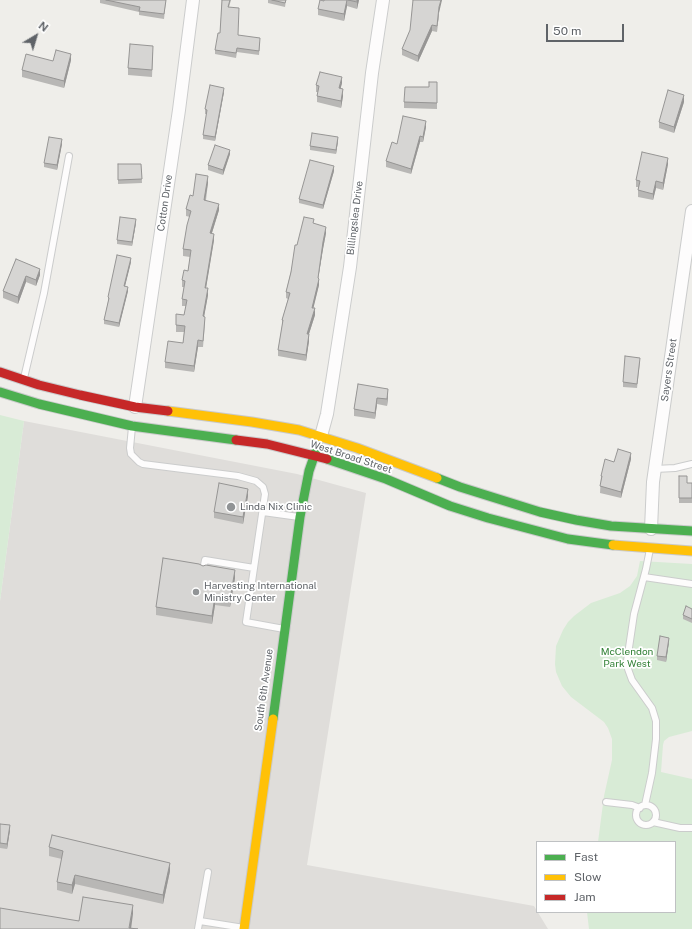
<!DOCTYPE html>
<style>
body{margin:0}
#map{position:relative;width:692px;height:929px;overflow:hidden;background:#efeeea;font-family:"Public Sans",sans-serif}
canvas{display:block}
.legend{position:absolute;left:536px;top:841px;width:140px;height:72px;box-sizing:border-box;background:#fff;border:1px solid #bfc1c3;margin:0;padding:5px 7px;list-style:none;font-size:12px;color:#5f6368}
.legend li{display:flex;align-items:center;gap:8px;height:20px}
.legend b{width:20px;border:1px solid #bfc1c3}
.north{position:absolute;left:16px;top:16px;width:40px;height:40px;-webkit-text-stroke:3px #fff;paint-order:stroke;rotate:38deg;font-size:11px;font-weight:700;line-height:16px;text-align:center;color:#5f6368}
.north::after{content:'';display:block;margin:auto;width:14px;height:18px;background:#5f6368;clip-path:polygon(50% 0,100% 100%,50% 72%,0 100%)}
.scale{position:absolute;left:546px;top:24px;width:78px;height:18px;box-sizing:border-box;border:2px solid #5f6368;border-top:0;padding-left:5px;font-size:12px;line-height:14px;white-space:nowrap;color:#5f6368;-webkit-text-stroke:3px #fff;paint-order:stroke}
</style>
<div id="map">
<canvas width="692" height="929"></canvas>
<ul class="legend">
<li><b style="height:5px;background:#4caf50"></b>Fast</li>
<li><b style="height:5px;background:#ffc107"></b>Slow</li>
<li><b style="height:5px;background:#c62828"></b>Jam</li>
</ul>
<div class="north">N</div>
<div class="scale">50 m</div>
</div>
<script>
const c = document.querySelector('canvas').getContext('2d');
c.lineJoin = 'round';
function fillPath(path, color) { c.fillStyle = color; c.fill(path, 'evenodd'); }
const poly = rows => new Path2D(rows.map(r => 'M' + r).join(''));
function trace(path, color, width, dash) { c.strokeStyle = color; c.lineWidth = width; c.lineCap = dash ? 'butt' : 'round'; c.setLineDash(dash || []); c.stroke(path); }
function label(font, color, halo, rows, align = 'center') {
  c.font = font + ' "Public Sans",sans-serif'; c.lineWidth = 3.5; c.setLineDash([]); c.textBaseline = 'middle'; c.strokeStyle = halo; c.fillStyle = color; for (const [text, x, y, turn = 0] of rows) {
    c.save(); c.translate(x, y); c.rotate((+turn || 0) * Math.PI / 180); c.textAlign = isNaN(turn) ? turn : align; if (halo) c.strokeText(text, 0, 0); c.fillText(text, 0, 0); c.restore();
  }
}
const industrial = poly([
 [24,421,297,474,366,493,307,865,534,906,548,929,0,929,0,601]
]);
const green = poly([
 [0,415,24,421,0,601],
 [640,561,692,564,692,731,669,737,664,741,663,745,661,772,692,779,692,929,589,929,587,912,675,912,675,842,598,842,604,796,612,760,612,739,608,728,604,722,571,697,562,686,556,672,555,664,556,646,563,630,568,622,574,616,591,603,620,593,630,586,637,576]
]);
const lane = poly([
 [24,378,44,293,69,156],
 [132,427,130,448,131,454,139,462,143,464,238,476,256,481,263,487,265,494,246,622,284,629],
 [655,469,675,468,692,464],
 [263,512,299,517],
 [203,570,205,560,254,568],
 [644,577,692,584],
 [606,802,632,805,640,808],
 [645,805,652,773,656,739,656,721,652,708,632,680,628,669,627,661,634,614,646,569,650,549],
 '636 815a10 10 0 1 1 20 0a10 10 0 1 1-20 0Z',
 [653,822,680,828,692,828],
 [200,921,244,928],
 [198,929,208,872]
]);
const street = poly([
 [135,407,179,110,193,0],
 [321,436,327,414,350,267,372,73,383,0],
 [651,529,653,482,692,211]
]);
const fast = poly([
 [0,392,39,404,132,426,236,440],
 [327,459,386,479,450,506,488,518,568,539,613,545],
 [437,478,460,487,540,512,576,520,611,526,692,531],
 [273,719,300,517,309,471,318,445]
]);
const slow = poly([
 [168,411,252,422,299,430,357,448,437,478],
 [613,545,692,551],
 [244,929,273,719]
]);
const jam = poly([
 [0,372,39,385,80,395,135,407,168,411],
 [236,440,267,444,327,459]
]);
const wall = poly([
 [100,0,166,0,164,19,139,15,139,12,100,3],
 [222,0,231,0,229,7,238,35,260,42,259,55,237,52,236,58,215,54,215,50,220,33],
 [268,0,286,0,285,7,268,3],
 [324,0,359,0,357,9,347,6,344,21,318,15,318,9],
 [439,13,437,32,432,31,418,62,402,55,402,49],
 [153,52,152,77,128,75,128,68],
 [71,60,64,88,22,77,22,70,53,61],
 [437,82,437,109,404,108,404,102],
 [342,83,340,89,343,96,341,108,317,102,317,96,318,92,316,92,316,85],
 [224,92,215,141,203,139,203,135,207,114,205,114,205,109],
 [684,102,674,133,659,128,659,122],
 [426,127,423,142,420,142,411,174,386,167,386,161,397,144],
 [338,141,336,154,310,150,310,146],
 [62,144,57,170,44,167,44,163],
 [230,154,223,175,208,170,208,165],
 [118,164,141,164,142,183,118,184],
 [668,164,663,190,656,188,653,200,638,197,638,187,636,187,636,180],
 [334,171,323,209,299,203,299,199],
 [208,183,206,200,219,210,212,233,214,240,206,288,208,295,204,316,205,323,203,347,198,347,194,372,165,368,165,362,183,343,184,332,176,332,176,325,184,315,186,306,182,306,182,299,184,287,182,287,182,280,188,271,190,257,183,256,183,249,190,217,186,216,186,209,193,196],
 [136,223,132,246,117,244,117,240],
 [314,224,326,233,323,249,318,278,319,285,313,308,315,315,309,334,309,341,306,361,278,356,278,350,282,326,282,320,288,299,286,298,286,292,297,245],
 [16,259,40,275,36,286,26,282,18,304,3,298,3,291],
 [131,262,125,286,128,291,119,327,104,324,104,320,108,302,108,297],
 [640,362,637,388,623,387,623,382],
 [358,384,388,396,387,406,377,404,375,419,354,416,354,409],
 [631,459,621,498,600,493,601,476,614,462],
 [679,476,687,483,692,483,692,503,679,503],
 [248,496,243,524,214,518,214,512],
 [203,566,235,578,230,607,215,605,212,624,156,615,156,607],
 [692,609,692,623,683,619,683,615],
 [669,642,666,662,657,660,657,656],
 [0,824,10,830,7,849,0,848],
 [49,847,170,871,163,904,75,884,72,894,57,890,57,882,62,859,49,856]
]);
const shadedWall = poly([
 [347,0,347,6,344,21,344,14],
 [357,0,359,0,357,9],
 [441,0,442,0,439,13,437,32,439,7],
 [432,25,432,31,418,62,418,56],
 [71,54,71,60,64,88,64,81],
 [342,77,342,83,339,95,339,88],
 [224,88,224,92,215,141,215,137],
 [343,89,343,96,341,108,341,101],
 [684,95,684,102,674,133,674,127],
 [426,121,426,127,423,142,423,137],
 [420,136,420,142,411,174,411,169],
 [338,137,338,141,336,154,336,150],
 [62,139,62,144,57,170,57,165],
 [230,150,230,154,223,175,223,170],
 [668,158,668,164,663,190,663,183],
 [334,166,334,171,323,209,323,205],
 [208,176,208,183,204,206,204,200],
 [656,181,656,188,653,200,653,194],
 [219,204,219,210,210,239,210,233],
 [136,219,136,223,132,246,132,242],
 [326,227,326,233,323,249,318,280,319,279,319,285,312,314,312,308,318,278,323,242],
 [214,234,214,240,205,294,205,288],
 [131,258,131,262,124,290,124,286],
 [40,269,40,275,36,286,36,280],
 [26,276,26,282,18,304,18,297],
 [128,287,128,291,119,327,119,323],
 [208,288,208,295,203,323,203,316],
 [315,308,315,315,307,340,307,334],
 [309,334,309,341,306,361,306,355],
 [198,340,198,347,194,372,194,366],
 [388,389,388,396,387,406,387,399],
 [377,398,377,404,375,419,375,413],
 [631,453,631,459,621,498,621,492],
 [248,489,248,496,243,524,243,517],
 [235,570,235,578,230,607,230,599],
 [215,596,215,605,212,624,212,616],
 [669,638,669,642,666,662,666,657],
 [10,825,10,830,7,849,7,844],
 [170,863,170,871,163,904,163,895],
 [75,875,75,884,72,894,72,885],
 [133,905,133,914,131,929,129,929]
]);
const building = poly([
 [106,0,166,0,164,14,139,11,140,7,106,0],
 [222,0,230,0,228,7,239,8,238,35,260,38,259,51,237,48,236,53,215,50,218,33,220,33,222,0],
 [272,0,286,0,285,3,272,0],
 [320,0,324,1,324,0,347,0,344,14,318,9,320,0],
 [348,0,357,0,357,2,348,0],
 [413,0,441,0,439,7,437,26,432,25,418,56,402,49,410,30,413,0],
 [130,44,153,46,152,70,128,68,130,44],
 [56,50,71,54,64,81,22,70,26,54,53,61,56,50],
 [320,72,342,77,339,88,343,89,341,101,317,96,319,86,316,85,320,72],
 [429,82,437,82,437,103,404,102,405,87,429,87,429,82],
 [210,85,224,88,215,137,203,135,207,110,205,109,210,85],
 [668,90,684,95,674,127,659,122,668,90],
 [403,116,426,121,423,137,420,136,411,169,386,161,392,142,397,144,403,116],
 [312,133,338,137,336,150,310,146,312,133],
 [49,137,62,139,57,165,44,163,49,137],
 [215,145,230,150,223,170,208,165,215,145],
 [642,152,668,158,663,183,656,181,653,194,638,190,640,181,636,180,642,152],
 [310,160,334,166,323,205,299,199,310,160],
 [118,164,141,164,142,179,118,180,118,164],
 [196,174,208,176,204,200,219,204,210,233,214,234,205,288,208,288,203,316,205,317,203,341,198,340,194,366,165,362,168,341,183,343,185,326,176,325,176,314,184,315,187,300,182,299,185,281,182,280,184,270,188,271,191,250,183,249,187,225,191,211,186,209,190,195,193,196,196,174],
 [120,217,136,219,132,242,117,240,120,217],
 [304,217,314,219,313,223,326,227,323,242,318,278,319,279,312,308,315,308,307,334,309,334,306,355,278,350,283,320,282,320,290,293,286,292,291,272,295,245,297,245,304,217],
 [117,255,131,258,124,286,128,287,119,323,104,320,109,298,108,297,117,255],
 [16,259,40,269,36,280,26,276,18,297,3,291,16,259],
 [625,356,640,358,637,384,623,382,625,356],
 [358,384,388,389,387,399,377,398,375,413,354,409,358,384],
 [618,449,631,453,621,492,600,486,602,476,601,476,605,459,614,462,618,449],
 [679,476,687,476,687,483,692,483,692,498,679,498,679,476],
 [219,483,248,489,243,517,214,512,219,483],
 [163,558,199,564,203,566,206,565,235,570,230,599,215,596,212,616,156,607,163,558],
 [686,606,692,609,692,619,683,615,686,606],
 [660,636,669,638,666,657,657,656,660,636],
 [0,824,10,825,7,844,0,843,0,824],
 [52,835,170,863,163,895,75,875,72,885,57,882,63,851,49,847,52,835],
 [83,897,133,905,129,928,138,929,0,929,0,908,79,921,83,897]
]);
const markers = [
 [231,507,5,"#919496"],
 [196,592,4,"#919496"]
];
const streetNames = [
 ["Cotton Drive",165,203,-82],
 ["Billingslea Drive",355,218,-83],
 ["Sayers Street",669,370,-82],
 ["West Broad Street",351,457,18],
 ["South 6th Avenue",264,690,-82]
];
const poiNames = [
 ["Linda Nix Clinic",240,507],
 ["Harvesting International",204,586],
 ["Ministry Center",204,598]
];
const parkNames = [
 ["McClendon",627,652],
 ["Park West",627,664]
];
fillPath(industrial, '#dfddda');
fillPath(green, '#d8ebd6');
trace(lane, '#cbcccc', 8);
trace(street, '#cbcccc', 14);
trace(fast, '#cacacb', 11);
trace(slow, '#cacacb', 11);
trace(jam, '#cacacb', 11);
trace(lane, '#fdfcfc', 6);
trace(street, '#fdfcfc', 12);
trace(fast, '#4caf50', 9);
trace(slow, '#ffc107', 9);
trace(jam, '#c62828', 9);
fillPath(wall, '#b8b7b5');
fillPath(shadedWall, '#969594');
fillPath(building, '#d6d5d3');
trace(building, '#969594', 1);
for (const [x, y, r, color] of markers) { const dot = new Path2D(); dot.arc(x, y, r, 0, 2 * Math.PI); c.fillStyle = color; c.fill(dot); trace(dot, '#fff', 1.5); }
label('10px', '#5f6368', '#fff', streetNames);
label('10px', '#5f6368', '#fff', poiNames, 'left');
label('10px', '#348238', '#fff', parkNames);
</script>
